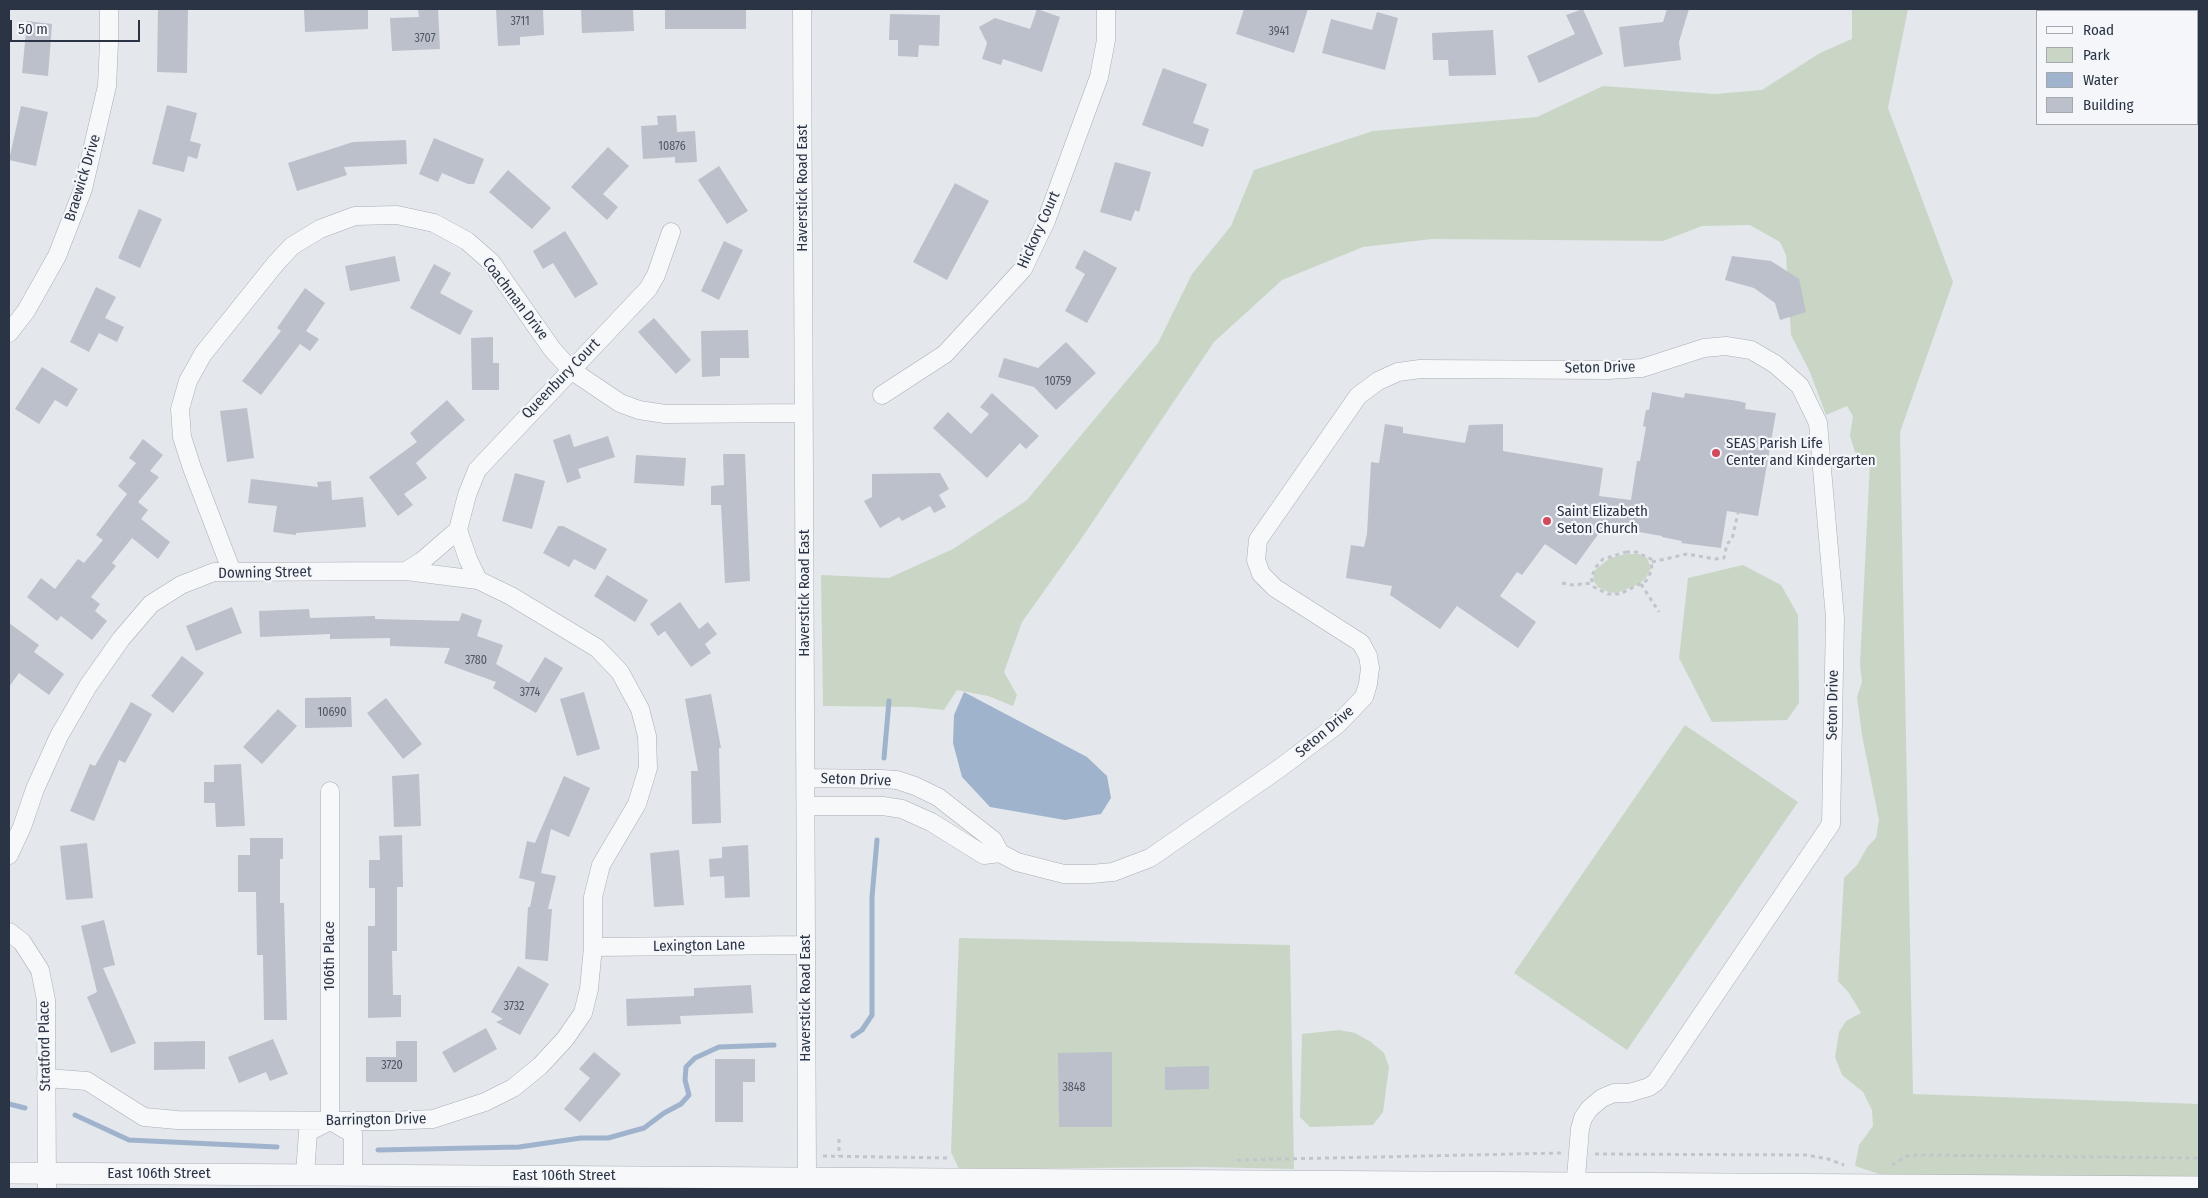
<!DOCTYPE html>
<style>
body{margin:0}
#map{position:relative;width:2208px;height:1198px;overflow:hidden;background:#e4e7ec;font-family:"Fira Sans Condensed",sans-serif}
canvas{display:block}
.frame{position:absolute;inset:0;border:10px solid #2b3445;pointer-events:none}
.legend{position:absolute;left:2036px;top:10px;width:162px;height:115px;box-sizing:border-box;background:#f4f6f9;border:1px solid #a4a8b1;margin:0;padding:6px 9px;list-style:none;font-size:15px;color:#2b3445}
.legend li{display:flex;align-items:center;gap:10px;height:25px}
.legend b{width:25px;border:1px solid #a4a8b1}
.scale{position:absolute;left:10px;top:20px;width:130px;height:22px;box-sizing:border-box;border:2px solid #2b3445;border-top:0;padding-left:6px;font-size:15px;line-height:18px;white-space:nowrap;color:#2b3445;-webkit-text-stroke:4px #f4f6f9;paint-order:stroke}
</style>
<div id="map">
<canvas width="2208" height="1198"></canvas>
<div class="frame"></div>
<ul class="legend">
<li><b style="height:6px;background:#f7f8fa"></b>Road</li>
<li><b style="height:14px;background:#c9d6c5"></b>Park</li>
<li><b style="height:14px;background:#9fb4cc"></b>Water</li>
<li><b style="height:14px;background:#bbc0ca"></b>Building</li>
</ul>
<div class="scale">50 m</div>
</div>
<script>
const c = document.querySelector('canvas').getContext('2d');
c.lineJoin = 'round';
function fillPath(path, color) { c.fillStyle = color; c.fill(path, 'evenodd'); }
const poly = rows => new Path2D(rows.map(r => 'M' + r).join(''));
function trace(path, color, width, dash) { c.strokeStyle = color; c.lineWidth = width; c.lineCap = dash ? 'butt' : 'round'; c.setLineDash(dash || []); c.stroke(path); }
function label(font, color, halo, rows, align = 'center') {
  c.font = font + ' "Fira Sans Condensed",sans-serif'; c.lineWidth = 4.5; c.setLineDash([]); c.textBaseline = 'middle'; c.strokeStyle = halo; c.fillStyle = color; for (const [text, x, y, turn = 0] of rows) {
    c.save(); c.translate(x, y); c.rotate((+turn || 0) * Math.PI / 180); c.textAlign = isNaN(turn) ? turn : align; if (halo) c.strokeText(text, 0, 0); c.fillText(text, 0, 0); c.restore();
  }
}
const green = poly([
 [1852,9,1908,9,1888,108,1953,282,1900,432,1913,1094,2199,1104,2199,1178,1882,1175,1855,1166,1859,1145,1873,1126,1872,1110,1863,1092,1842,1075,1835,1057,1839,1032,1846,1021,1861,1013,1849,993,1838,981,1844,878,1857,865,1868,846,1876,838,1879,820,1862,735,1857,697,1862,682,1860,665,1870,462,1856,455,1850,436,1853,416,1847,406,1826,415,1810,372,1791,335,1786,255,1780,242,1750,225,1702,226,1663,241,1432,239,1363,247,1282,280,1214,342,1079,542,1022,622,1004,672,1017,695,1013,706,988,696,957,690,944,710,913,707,823,706,821,575,889,578,953,549,1027,500,1158,343,1192,274,1231,226,1254,170,1373,131,1537,117,1603,86,1715,94,1762,90,1820,53,1852,39],
 [1626,554,1639,554,1647,558,1651,568,1646,578,1639,584,1617,593,1608,592,1598,587,1593,580,1595,570,1610,558],
 [1743,565,1781,585,1798,615,1799,703,1787,720,1712,722,1679,658,1688,578],
 [1685,725,1798,802,1627,1050,1514,973],
 [959,938,1290,945,1294,1169,1202,1167,959,1169,951,1152],
 [1339,1030,1355,1033,1371,1042,1384,1053,1389,1067,1383,1112,1373,1125,1310,1127,1300,1117,1302,1034]
]);
const water = poly([
 [964,692,1087,757,1107,776,1111,798,1101,814,1065,820,990,807,962,777,953,743,954,715]
]);
const stream = poly([
 [884,758,889,701],
 [853,1036,862,1030,872,1015,872,897,877,840],
 [9,1104,25,1108],
 [75,1115,129,1140,277,1147],
 [378,1150,519,1147,581,1138,608,1138,644,1128,664,1113,681,1104,689,1095,685,1080,686,1067,695,1058,719,1047,774,1045]
]);
const building = poly([
 [158,9,188,9,187,73,157,72],
 [304,9,368,9,368,29,305,32],
 [418,9,438,9,440,49,392,51,390,18,419,17],
 [496,9,543,9,544,35,520,37,520,45,498,46],
 [581,9,633,9,634,31,582,33],
 [665,9,746,9,746,29,665,29],
 [1037,9,1060,17,1042,72,1003,59,1001,65,982,59,987,43,979,27,995,18,1030,29],
 [1244,9,1308,9,1294,53,1236,34],
 [1583,9,1603,54,1539,83,1527,56,1575,34,1566,15],
 [1667,9,1689,9,1679,42,1681,60,1624,67,1619,27,1663,22],
 [1377,12,1398,18,1385,70,1322,53,1331,19,1372,30],
 [890,14,940,15,939,46,919,45,918,57,898,56,898,40,889,40],
 [27,21,52,24,48,76,22,73],
 [1493,30,1496,75,1449,76,1448,60,1433,60,1432,33],
 [1163,68,1207,84,1193,123,1209,129,1203,147,1142,125],
 [167,105,197,113,190,141,201,144,197,159,188,156,184,172,152,164],
 [21,106,48,112,36,166,9,160],
 [676,115,677,132,695,131,697,162,675,163,675,157,643,159,641,126,658,125,657,116],
 [434,138,484,159,474,184,468,184,442,173,438,182,419,174],
 [406,140,407,164,344,167,347,175,297,191,288,163,353,142],
 [608,147,629,166,603,194,618,207,607,220,571,187],
 [1115,162,1151,172,1139,212,1135,210,1131,221,1100,212],
 [719,166,748,211,727,224,698,180],
 [508,170,551,208,532,229,489,192],
 [955,183,989,201,947,280,913,262],
 [139,209,162,219,140,268,118,258],
 [565,231,598,284,575,298,553,263,543,269,533,251],
 [724,241,743,250,719,300,701,291],
 [1084,250,1117,268,1087,323,1065,311,1085,274,1075,268],
 [395,256,400,281,350,291,345,266],
 [1732,256,1771,261,1799,279,1806,312,1780,320,1775,303,1754,288,1725,280],
 [434,264,451,273,440,293,473,311,460,335,410,308],
 [96,287,116,297,105,318,124,327,117,342,99,333,89,352,70,342],
 [305,288,325,303,306,331,319,339,310,351,300,344,261,395,242,381,281,331,277,328],
 [654,318,691,360,676,374,638,332],
 [748,330,749,358,720,358,720,376,702,377,701,331],
 [493,337,493,363,499,363,499,390,472,390,471,338],
 [1066,342,1096,373,1056,410,1034,387,998,377,1004,358,1038,368],
 [42,367,78,389,67,407,55,400,39,424,15,409],
 [1652,392,1684,398,1685,393,1738,401,1746,403,1745,409,1776,413,1758,516,1727,511,1721,548,1681,543,1682,541,1662,537,1662,536,1604,526,1576,565,1545,544,1522,575,1517,572,1500,596,1536,622,1518,648,1457,606,1440,629,1390,595,1392,586,1346,578,1351,545,1364,547,1367,534,1371,462,1379,463,1385,424,1403,427,1403,433,1465,443,1469,425,1503,424,1503,451,1603,468,1599,496,1631,500,1637,461,1640,461,1646,427,1643,426,1646,410,1649,410],
 [992,393,1039,436,1026,449,1020,443,987,478,933,428,948,412,971,434,989,414,980,407],
 [447,400,465,420,416,463,427,478,404,494,413,505,398,516,369,477,417,442,410,433],
 [247,408,254,458,227,462,220,411],
 [570,434,574,447,608,436,615,457,578,469,581,478,567,483,553,440],
 [143,439,163,455,150,471,159,477,138,502,148,510,141,519,170,542,158,559,132,538,112,563,116,566,91,597,100,604,95,611,107,621,92,640,61,616,57,621,27,597,41,578,55,589,78,559,84,563,103,540,96,535,127,494,118,486,136,463,129,458],
 [723,454,745,454,750,581,725,583,721,505,711,505,711,486,724,485],
 [636,455,686,458,684,486,634,483],
 [515,473,545,481,532,529,502,521],
 [940,473,949,489,939,495,946,507,934,513,930,506,902,521,899,517,880,528,864,501,872,497,872,474],
 [251,479,318,487,317,482,331,481,332,500,363,497,366,527,296,533,296,535,273,532,277,506,248,503],
 [558,526,563,526,607,549,595,570,574,559,569,567,543,553],
 [607,575,648,600,635,622,594,596],
 [680,602,699,629,708,622,717,634,705,644,711,653,691,667,665,631,658,636,650,624],
 [232,607,242,633,196,651,186,626],
 [309,609,310,618,375,616,375,619,459,621,462,613,482,620,477,636,503,645,496,664,529,683,545,657,563,668,536,713,493,688,496,682,444,663,450,648,390,646,390,638,330,639,330,634,260,637,259,611],
 [9,623,39,645,34,652,64,674,49,695,19,673,9,687],
 [182,656,204,673,173,713,151,696],
 [584,692,600,749,577,756,560,699],
 [711,694,721,748,719,748,721,823,692,824,691,771,698,771,685,699],
 [351,697,352,727,305,728,305,698],
 [386,698,422,744,403,759,367,713],
 [131,702,152,714,125,763,119,760,94,821,70,811,90,764,95,766],
 [278,709,297,726,262,764,243,747],
 [241,764,245,826,216,827,215,803,204,803,204,782,214,782,214,765],
 [419,774,421,826,394,827,392,776],
 [564,776,590,788,569,837,551,829,541,873,556,876,548,909,552,909,548,961,525,959,528,907,530,907,535,882,519,878,527,841,535,843],
 [402,835,403,887,397,887,397,951,392,951,393,995,401,995,401,1017,368,1018,368,926,375,926,375,888,369,888,369,860,380,860,379,836],
 [250,838,283,838,283,859,280,859,280,903,284,903,287,1020,264,1020,263,955,257,955,256,892,238,892,238,855,250,855],
 [87,843,93,898,66,900,60,846],
 [748,845,750,897,725,898,724,876,710,877,709,859,722,858,722,847],
 [679,850,684,905,654,907,650,853],
 [104,920,115,965,103,968,136,1043,111,1053,87,997,97,992,81,926],
 [518,966,549,984,520,1035,496,1022,503,1019,491,1012],
 [751,985,753,1013,680,1016,681,1024,627,1026,626,999,694,996,694,988],
 [486,1028,497,1049,454,1073,442,1052],
 [273,1039,288,1074,270,1081,266,1072,239,1083,228,1057],
 [205,1041,205,1069,154,1070,154,1042],
 [396,1041,417,1041,417,1082,366,1082,366,1057,396,1057],
 [594,1052,621,1074,580,1122,564,1109,590,1078,579,1069],
 [1112,1052,1112,1127,1059,1127,1058,1053],
 [715,1059,755,1059,755,1082,743,1082,743,1122,715,1122],
 [1209,1066,1209,1089,1165,1090,1165,1067]
]);
const path = poly([
 [1626,552,1636,552,1651,559,1652,570,1646,581,1620,594,1608,594,1594,587,1591,578,1596,567,1603,559,1626,552],
 [1652,562,1687,554,1715,559,1724,558,1727,544,1732,539,1738,513],
 [1562,583,1573,585,1592,583],
 [1641,584,1659,612],
 [839,1139,839,1156],
 [1595,1154,1807,1155,1828,1159,1844,1165],
 [823,1156,949,1158],
 [1237,1160,1561,1153],
 [1892,1165,1907,1156,1916,1155,2199,1158]
]);
const minor = poly([
 [802,9,807,1178],
 [9,333,26,311,57,256,83,189,107,86,109,43,109,9],
 [882,395,945,354,1023,269,1046,221,1099,77,1106,40,1106,9],
 [406,571,422,561,458,530],
 [232,572,192,468,182,437,180,409,188,381,203,354,276,263,292,246,320,229,355,216,397,215,434,223,467,241,491,262,552,349,571,370,620,403,639,410,665,414,804,413],
 [478,580,468,559,458,530,467,495,477,470,648,289,656,275,671,232],
 [806,778,881,779,897,780,915,786,938,797,993,840,1000,853],
 [330,791,330,1121],
 [806,806,883,806,902,809,931,822,984,855,1000,853,1017,862,1064,874,1091,874,1113,872,1150,858,1280,768,1338,724,1364,697,1368,684,1370,668,1368,656,1361,643,1275,588,1261,574,1256,560,1258,540,1358,396,1378,381,1398,372,1420,369,1608,370,1642,368,1704,348,1726,346,1751,350,1775,364,1800,386,1818,423,1835,618,1831,824,1656,1082,1649,1087,1629,1093,1614,1093,1602,1098,1589,1109,1583,1118,1580,1129,1575,1189],
 [9,855,22,827,35,789,59,736,88,686,121,639,151,604,181,585,214,572,406,571,478,580,511,596,597,648,620,672,640,709,647,736,648,768,637,804,601,865,593,897,593,947,589,989,583,1013,565,1039,540,1066,513,1088,485,1102,433,1119,388,1121,177,1120,144,1117,87,1081,46,1078],
 [9,932,22,942,40,970,46,1000,47,1189],
 [593,947,806,945],
 [331,1121,353,1134,353,1175],
 [305,1174,308,1132,328,1122]
]);
const tertiary = poly([
 [9,1173,2199,1187]
]);
const markers = [
 [1716,453,5,"#d1495b"],
 [1547,521,5,"#d1495b"]
];
const numberNames = [
 ["3711",520,22],
 ["3941",1279,32],
 ["3707",425,39],
 ["10876",672,147],
 ["10759",1058,382],
 ["3780",476,661],
 ["3774",530,693],
 ["10690",332,713],
 ["3732",514,1007],
 ["3720",392,1066],
 ["3848",1074,1088]
];
const streetNames = [
 ["Braewick Drive",83,178,-73],
 ["Haverstick Road East",803,188,-90],
 ["Hickory Court",1039,230,-66],
 ["Coachman Drive",515,299,53],
 ["Seton Drive",1600,368,-1],
 ["Queenbury Court",561,379,-46],
 ["Downing Street",265,573,-1],
 ["Haverstick Road East",805,593,-90],
 ["Seton Drive",1833,705,-89],
 ["Seton Drive",1325,732,-40],
 ["Seton Drive",856,780,2],
 ["Lexington Lane",699,946,-1],
 ["106th Place",330,956,-90],
 ["Haverstick Road East",806,998,-90],
 ["Stratford Place",45,1046,-91],
 ["Barrington Drive",376,1120,-1],
 ["East 106th Street",159,1174],
 ["East 106th Street",564,1176]
];
const poiNames = [
 ["SEAS Parish Life",1726,444],
 ["Center and Kindergarten",1726,461],
 ["Saint Elizabeth",1557,512],
 ["Seton Church",1557,529]
];
fillPath(green, '#c9d6c5');
fillPath(water, '#9fb4cc');
trace(stream, '#9fb4cc', 5);
fillPath(building, '#bbc0ca');
trace(minor, '#a9aeb7', 19);
trace(tertiary, '#a9aeb7', 22);
trace(path, '#c2c5cb', 3, [4, 4]);
trace(minor, '#f7f8fa', 18);
trace(tertiary, '#f7f8fa', 21);
for (const [x, y, r, color] of markers) { const dot = new Path2D(); dot.arc(x, y, r, 0, 2 * Math.PI); c.fillStyle = color; c.fill(dot); trace(dot, '#f4f6f9', 2); }
label('12px', '#4f5766', null, numberNames);
label('15px', '#2b3445', '#f4f6f9', streetNames);
label('15px', '#2b3445', '#f4f6f9', poiNames, 'left');
</script>
